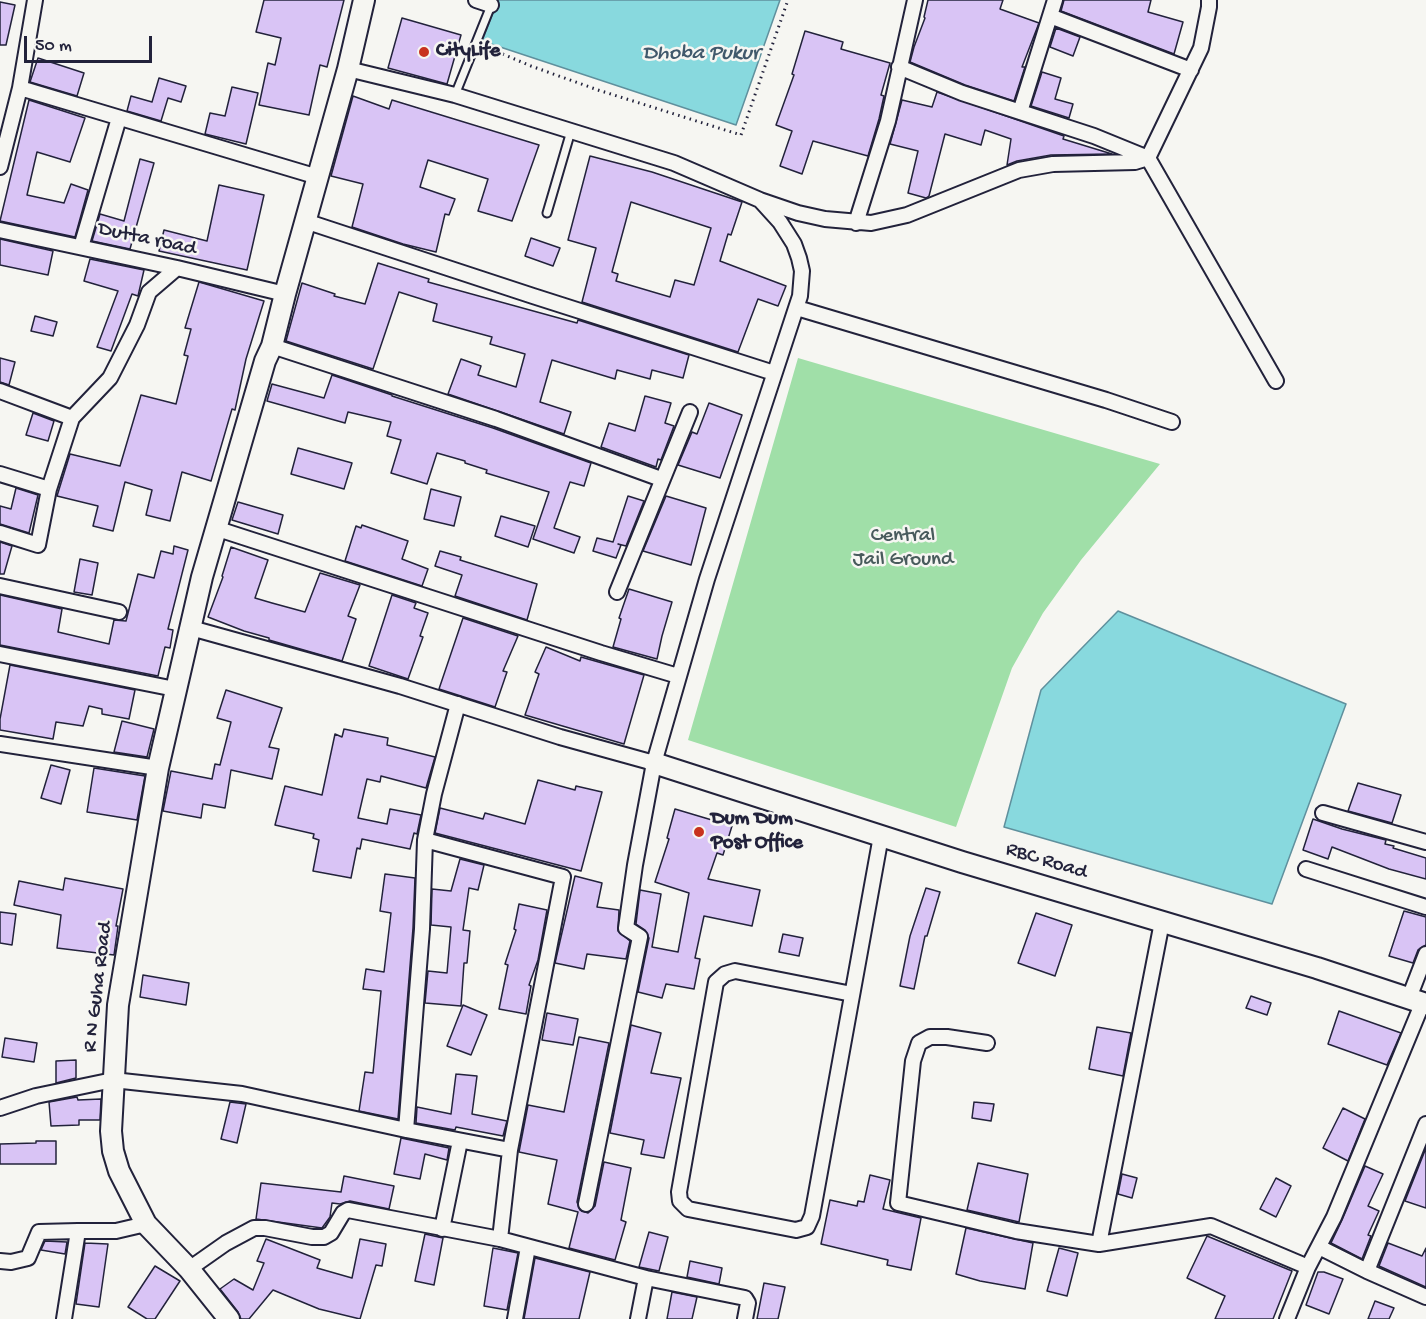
<!DOCTYPE html>
<style>
body{margin:0}
#map{position:relative;width:1426px;height:1319px;overflow:hidden;background:#f6f6f2;font-family:"Gochi Hand",sans-serif}
canvas{display:block}
.scale{position:absolute;left:24px;top:36px;width:128px;height:27px;box-sizing:border-box;border:3px solid #22223b;border-top:0;padding-left:8px;font-size:18px;line-height:21px;white-space:nowrap;color:#22223b;-webkit-text-stroke:4px #f6f6f2;paint-order:stroke}
</style>
<div id="map">
<canvas width="1426" height="1319"></canvas>
<div class="scale">50 m</div>
</div>
<script>
const c = document.querySelector('canvas').getContext('2d');
c.lineJoin = 'round';
function fillPath(path, color) { c.fillStyle = color; c.fill(path, 'evenodd'); }
const poly = rows => new Path2D(rows.map(r => 'M' + r).join(''));
function trace(path, color, width, dash) { c.strokeStyle = color; c.lineWidth = width; c.lineCap = dash ? 'butt' : 'round'; c.setLineDash(dash || []); c.stroke(path); }
function label(font, color, halo, rows, align = 'center') {
  c.font = font + ' "Gochi Hand",sans-serif'; c.lineWidth = 5; c.setLineDash([]); c.textBaseline = 'middle'; c.strokeStyle = halo; c.fillStyle = color; for (const [text, x, y, turn = 0] of rows) {
    c.save(); c.translate(x, y); c.rotate((+turn || 0) * Math.PI / 180); c.textAlign = isNaN(turn) ? turn : align; if (halo) c.strokeText(text, 0, 0); c.fillText(text, 0, 0); c.restore();
  }
}
const green = poly([
 [798,358,1160,464,1081,560,1043,613,1012,668,956,827,688,740]
]);
const water = poly([
 [498,0,780,0,736,125,482,41,498,0],
 [1118,611,1346,704,1272,904,1004,827,1041,690,1118,611]
]);
const building = poly([
 [264,0,344,0,327,67,320,65,309,115,259,105,268,63,275,65,281,38,256,32,264,0],
 [928,0,1003,0,1000,9,1039,23,1022,67,1025,67,1014,101,965,85,910,62,914,47,925,18,924,17,928,0],
 [1064,0,1151,0,1148,12,1183,22,1174,54,1061,11,1064,0],
 [0,2,15,5,6,45,0,45,0,2],
 [402,18,461,35,447,84,388,68,402,18],
 [1056,28,1080,37,1073,56,1050,47,1056,28],
 [805,31,843,42,841,49,890,63,881,95,884,96,879,119,868,156,813,141,802,174,780,166,792,131,776,125,794,75,792,74,805,31],
 [38,58,84,73,77,96,30,82,38,58],
 [1042,72,1061,78,1055,99,1073,104,1069,118,1031,106,1042,72],
 [159,78,186,86,181,102,168,98,161,121,127,111,131,96,152,102,159,78],
 [232,87,258,93,246,144,205,134,210,113,225,116,232,87],
 [937,92,1064,136,1063,139,1112,154,1051,155,1017,161,1007,165,1011,139,985,130,981,145,945,134,929,196,926,198,908,193,918,151,890,144,902,100,932,107,937,92],
 [353,96,389,109,392,100,539,145,512,221,478,211,488,179,428,160,420,187,455,199,449,215,445,214,436,252,403,244,352,227,363,184,331,176,353,96],
 [29,100,85,118,70,162,37,152,27,195,64,203,71,184,88,190,75,237,0,221,29,100],
 [590,156,652,172,742,202,731,235,728,234,720,261,786,286,778,306,758,299,738,352,582,302,596,248,568,240,590,156],
 [631,202,711,228,694,285,675,280,670,297,616,281,618,274,612,272,631,202],
 [140,159,154,163,130,249,92,241,100,214,124,221,140,159],
 [219,185,264,195,247,270,159,251,164,230,207,241,219,185],
 [531,238,560,248,553,266,525,256,531,238],
 [0,239,53,251,48,275,0,265,0,239],
 [90,259,144,270,138,296,132,294,111,351,97,347,118,291,84,281,90,259],
 [378,263,429,279,428,282,577,323,578,320,689,355,683,378,652,370,650,379,617,370,615,379,552,360,540,402,571,412,564,434,448,394,461,359,481,366,478,375,516,387,525,354,490,344,492,337,433,321,437,304,399,292,373,369,286,341,302,283,335,294,334,296,365,304,378,263],
 [199,282,264,301,246,359,235,410,232,409,211,481,182,472,170,521,146,515,152,490,125,482,113,531,93,526,98,506,57,496,70,454,120,466,141,395,176,404,188,356,184,355,191,329,185,328,199,282],
 [35,316,57,322,53,336,31,331,35,316],
 [0,358,15,362,9,385,0,382,0,358],
 [332,375,392,395,392,396,493,428,591,463,584,486,570,482,554,528,580,537,574,553,533,539,549,492,486,473,487,470,465,463,465,461,437,453,427,484,391,473,401,440,387,436,391,422,348,412,345,423,267,401,272,384,324,398,332,375],
 [645,396,671,403,665,423,674,426,661,460,658,459,656,467,601,447,609,423,635,431,645,396],
 [709,403,742,415,720,478,678,465,692,432,697,434,709,403],
 [33,413,54,421,48,441,26,435,33,413],
 [298,448,352,463,344,489,291,474,298,448],
 [16,488,38,495,29,533,0,524,0,506,11,509,16,488],
 [431,489,461,497,454,526,424,519,431,489],
 [628,496,644,501,626,546,618,544,621,545,616,558,593,551,597,538,613,542,628,496],
 [666,496,706,508,691,565,643,551,666,496],
 [238,502,283,515,278,534,232,520,238,502],
 [501,516,535,526,528,547,495,536,501,516],
 [362,525,408,541,402,559,428,569,422,586,345,561,356,526,361,528,362,525],
 [0,542,12,546,4,574,0,574,0,542],
 [174,546,188,550,168,629,173,630,170,648,165,647,158,676,0,645,0,595,62,609,58,632,109,644,114,620,126,621,138,574,154,578,161,551,173,554,174,546],
 [231,547,268,560,255,598,272,603,305,612,320,573,360,585,348,616,356,619,342,661,269,640,269,638,244,631,208,617,223,577,222,576,231,547],
 [440,551,461,557,460,560,537,584,527,620,455,596,462,575,435,566,440,551],
 [80,559,98,563,92,595,74,592,80,559],
 [629,589,672,602,662,636,657,659,613,647,621,619,619,618,629,589],
 [392,595,416,603,414,608,428,613,420,636,423,637,408,679,369,666,392,595],
 [463,618,518,636,503,671,507,672,495,707,439,689,463,618],
 [546,647,580,661,581,657,644,675,624,744,525,715,539,674,535,672,546,647],
 [10,665,135,690,129,719,102,714,102,709,89,706,83,726,56,722,53,739,0,730,0,719,10,665],
 [226,690,282,708,269,747,279,749,272,779,231,770,225,808,203,804,201,818,163,811,171,771,212,779,215,764,220,765,231,722,217,718,226,690],
 [122,721,154,729,147,757,114,752,122,721],
 [344,729,388,738,387,745,435,757,426,788,381,776,380,782,367,779,358,818,387,824,390,809,421,815,417,834,414,833,410,849,362,839,360,849,357,848,351,878,313,871,319,840,313,838,314,834,275,825,285,786,322,795,335,734,342,737,344,729],
 [51,765,70,770,61,804,41,798,51,765],
 [94,768,145,776,137,820,87,812,94,768],
 [538,780,575,790,576,786,602,792,581,871,435,833,440,808,483,819,485,813,525,824,538,780],
 [1358,783,1401,795,1392,823,1348,811,1358,783],
 [675,809,732,826,723,855,717,853,708,879,760,890,752,926,704,916,695,958,700,959,694,989,666,984,662,998,638,992,649,938,645,930,636,924,640,890,661,894,652,947,678,952,689,893,655,882,669,839,667,838,675,809],
 [1313,819,1342,829,1386,840,1385,844,1394,846,1393,848,1426,858,1426,879,1389,869,1332,847,1328,859,1303,850,1313,819],
 [460,859,484,865,478,890,469,888,463,930,470,931,467,963,464,963,461,1006,425,1003,428,971,447,973,451,927,431,925,432,889,451,891,460,859],
 [385,874,415,878,413,928,398,1119,359,1111,365,1072,373,1073,381,991,363,989,366,969,384,972,391,913,380,911,385,874],
 [575,876,602,883,597,907,619,910,618,931,630,941,626,959,587,954,584,969,555,963,575,876],
 [65,878,123,889,116,926,118,926,114,955,57,948,61,915,14,905,19,881,63,890,65,878],
 [926,888,940,892,927,936,925,936,914,989,900,986,910,936,926,888],
 [519,904,547,910,538,960,529,985,531,986,526,1014,499,1009,508,965,505,964,516,930,514,929,519,904],
 [1404,911,1426,917,1426,945,1418,950,1413,963,1389,956,1404,911],
 [0,912,16,914,12,945,0,943,0,912],
 [1036,913,1072,925,1055,976,1018,963,1036,913],
 [783,934,803,938,799,956,779,952,783,934],
 [143,975,189,983,186,1005,140,997,143,975],
 [1251,996,1271,1003,1267,1015,1246,1008,1251,996],
 [463,1005,487,1015,471,1055,447,1046,463,1005],
 [1339,1011,1401,1033,1387,1065,1328,1044,1339,1011],
 [547,1013,578,1019,573,1045,542,1040,547,1013],
 [631,1025,661,1033,651,1073,681,1078,664,1158,641,1154,644,1140,610,1133,631,1025],
 [1097,1027,1131,1033,1123,1076,1089,1069,1097,1027],
 [579,1037,609,1043,577,1202,580,1210,588,1213,595,1206,604,1162,631,1168,621,1220,626,1222,615,1260,569,1248,578,1212,548,1204,557,1160,519,1152,528,1105,564,1112,579,1037],
 [5,1038,37,1043,34,1062,2,1057,5,1038],
 [76,1060,76,1078,56,1083,56,1061,76,1060],
 [456,1074,477,1076,472,1114,507,1121,503,1136,456,1127,455,1130,416,1123,417,1107,451,1114,456,1074],
 [77,1097,78,1100,101,1099,100,1120,79,1120,79,1125,51,1126,49,1102,77,1097],
 [230,1102,246,1104,237,1143,221,1139,230,1102],
 [974,1102,994,1104,991,1121,972,1118,974,1102],
 [1343,1108,1365,1119,1348,1161,1323,1148,1343,1108],
 [401,1138,449,1148,447,1160,425,1154,420,1179,394,1174,401,1138],
 [36,1141,56,1141,56,1164,0,1164,0,1144,36,1143,36,1141],
 [1426,1148,1426,1208,1405,1201,1426,1148],
 [978,1163,1028,1174,1019,1222,967,1210,978,1163],
 [1365,1166,1383,1174,1368,1206,1379,1211,1368,1235,1371,1236,1362,1259,1331,1243,1342,1220,1365,1166],
 [1122,1174,1137,1178,1132,1198,1118,1194,1122,1174],
 [870,1175,890,1180,883,1209,921,1218,911,1270,887,1265,888,1260,821,1244,830,1200,857,1206,858,1201,864,1202,870,1175],
 [344,1176,394,1186,389,1209,350,1201,340,1204,332,1203,330,1217,322,1228,256,1219,261,1183,341,1192,344,1176],
 [1276,1178,1291,1186,1276,1217,1260,1209,1276,1178],
 [966,1228,1033,1243,1025,1289,980,1281,956,1274,966,1228],
 [649,1232,668,1237,659,1271,639,1267,649,1232],
 [425,1234,443,1238,434,1285,415,1281,425,1234],
 [1207,1236,1292,1271,1273,1319,1215,1319,1225,1296,1187,1278,1207,1236],
 [266,1239,320,1260,317,1268,352,1278,360,1239,386,1244,382,1266,376,1265,360,1319,319,1309,273,1290,249,1319,241,1319,238,1312,220,1289,234,1279,253,1290,264,1263,257,1261,266,1239],
 [45,1241,67,1242,65,1254,41,1250,45,1241],
 [85,1243,108,1244,99,1307,76,1304,85,1243],
 [1388,1243,1422,1256,1426,1248,1426,1287,1379,1266,1388,1243],
 [493,1248,518,1253,507,1310,484,1306,493,1248],
 [1059,1248,1078,1253,1067,1296,1047,1291,1059,1248],
 [535,1258,590,1272,579,1319,524,1319,535,1258],
 [690,1261,722,1268,719,1284,687,1277,690,1261],
 [155,1266,180,1281,155,1319,147,1319,128,1307,155,1266],
 [1318,1272,1324,1272,1343,1279,1329,1314,1306,1305,1318,1272],
 [764,1283,785,1287,778,1319,757,1319,764,1283],
 [672,1292,697,1297,692,1319,667,1319,672,1292],
 [1375,1301,1394,1308,1389,1319,1368,1319,1375,1301]
]);
const path = poly([
 [486,47,531,66,598,90,741,135,788,0]
]);
const lane = poly([
 [455,95,492,3],
 [547,213,571,131]
]);
const street = poly([
 [476,0,491,5],
 [1050,16,1191,70],
 [899,67,962,93,1094,136,1148,158,1276,381],
 [348,69,455,95,674,163,760,200,798,213,825,219,871,223,907,215,1019,170,1053,164,1135,162,1148,158,1201,48,1209,7,1209,0],
 [20,88,318,177],
 [1020,112,1055,0],
 [0,167,20,88,35,0],
 [305,221,533,296,774,373],
 [856,223,888,121,915,0],
 [0,230,177,268,285,294],
 [81,247,119,118],
 [797,308,1106,400,1172,422],
 [272,346,496,419,661,479],
 [0,391,72,418,110,378,137,325,149,292,177,268],
 [0,474,49,489],
 [215,528,601,653,678,676],
 [0,533,38,545,49,489,72,418],
 [0,586,119,612],
 [617,592,690,412],
 [191,628,400,686,560,737,654,763],
 [0,654,175,689],
 [0,744,158,768],
 [1323,813,1426,842],
 [425,840,422,929,406,1130,510,1150],
 [1306,869,1426,907],
 [852,994,735,971,725,974,716,982,679,1192,680,1201,688,1209,796,1230,807,1227,812,1216,881,836],
 [1409,998,1426,954],
 [987,1043,947,1037,930,1037,919,1043,913,1061,898,1203,1016,1231,1099,1244,1211,1226,1308,1267,1334,1217,1423,1002],
 [0,1108,36,1096,113,1080,242,1094,406,1130],
 [586,1204,640,937,626,928,635,865,654,763,707,579,800,296,802,271,799,258,794,244,780,222,760,200],
 [442,1229,460,1141],
 [500,1239,646,1278,638,1319],
 [1099,1244,1162,922],
 [1319,1247,1367,1271,1426,1297],
 [0,1261,11,1262,28,1258,39,1232,78,1231],
 [189,1269,226,1243,254,1228,265,1228,312,1237,324,1237,331,1233,343,1213,348,1210,500,1239,510,1150,563,877,425,840,434,794,458,704],
 [1367,1271,1426,1124],
 [646,1278,745,1298,748,1303,745,1319],
 [64,1319,78,1231,116,1231,146,1224],
 [515,1319,528,1247],
 [1287,1319,1308,1267]
]);
const secondary = poly([
 [654,763,962,862,1317,968,1426,1004],
 [229,1319,189,1269,146,1224,119,1171,113,1151,111,1131,118,1005,158,768,202,577,265,361,272,346,285,294,348,69,364,0]
]);
const markers = [
 [424,52,6,"#c8321e"],
 [699,832,6,"#c8321e"]
];
const poiNames = [
 ["CityLife",436,52],
 ["Dum Dum",711,820],
 ["Post Office",711,844]
];
const streetNames = [
 ["Dutta road",147,240,12],
 ["RBC Road",1046,862,17],
 ["R N Guha Road",99,987,-83]
];
const parkNames = [
 ["Central",903,537],
 ["Jail Ground",903,561]
];
const waterNames = [
 ["Dhoba Pukur",701,55]
];
fillPath(green, '#a0dfa8');
fillPath(water, '#88d9de');
trace(water, '#5f909d', 1.5);
fillPath(building, '#d9c4f5');
trace(building, '#22223b', 1.5);
trace(lane, '#22223b', 11);
trace(street, '#22223b', 18);
trace(secondary, '#22223b', 24);
trace(path, '#22223b', 3, [1.5, 4.5]);
trace(lane, '#f6f6f2', 7);
trace(street, '#f6f6f2', 14);
trace(secondary, '#f6f6f2', 20);
for (const [x, y, r, color] of markers) { const dot = new Path2D(); dot.arc(x, y, r, 0, 2 * Math.PI); c.fillStyle = color; c.fill(dot); trace(dot, '#f6f6f2', 2); }
label('bold 21px', '#22223b', '#f6f6f2', poiNames, 'left');
label('21px', '#22223b', '#f6f6f2', streetNames);
label('21px', '#485b5c', '#f6f6f2', parkNames);
label('italic 22px', '#41596c', '#f6f6f2', waterNames);
</script>
